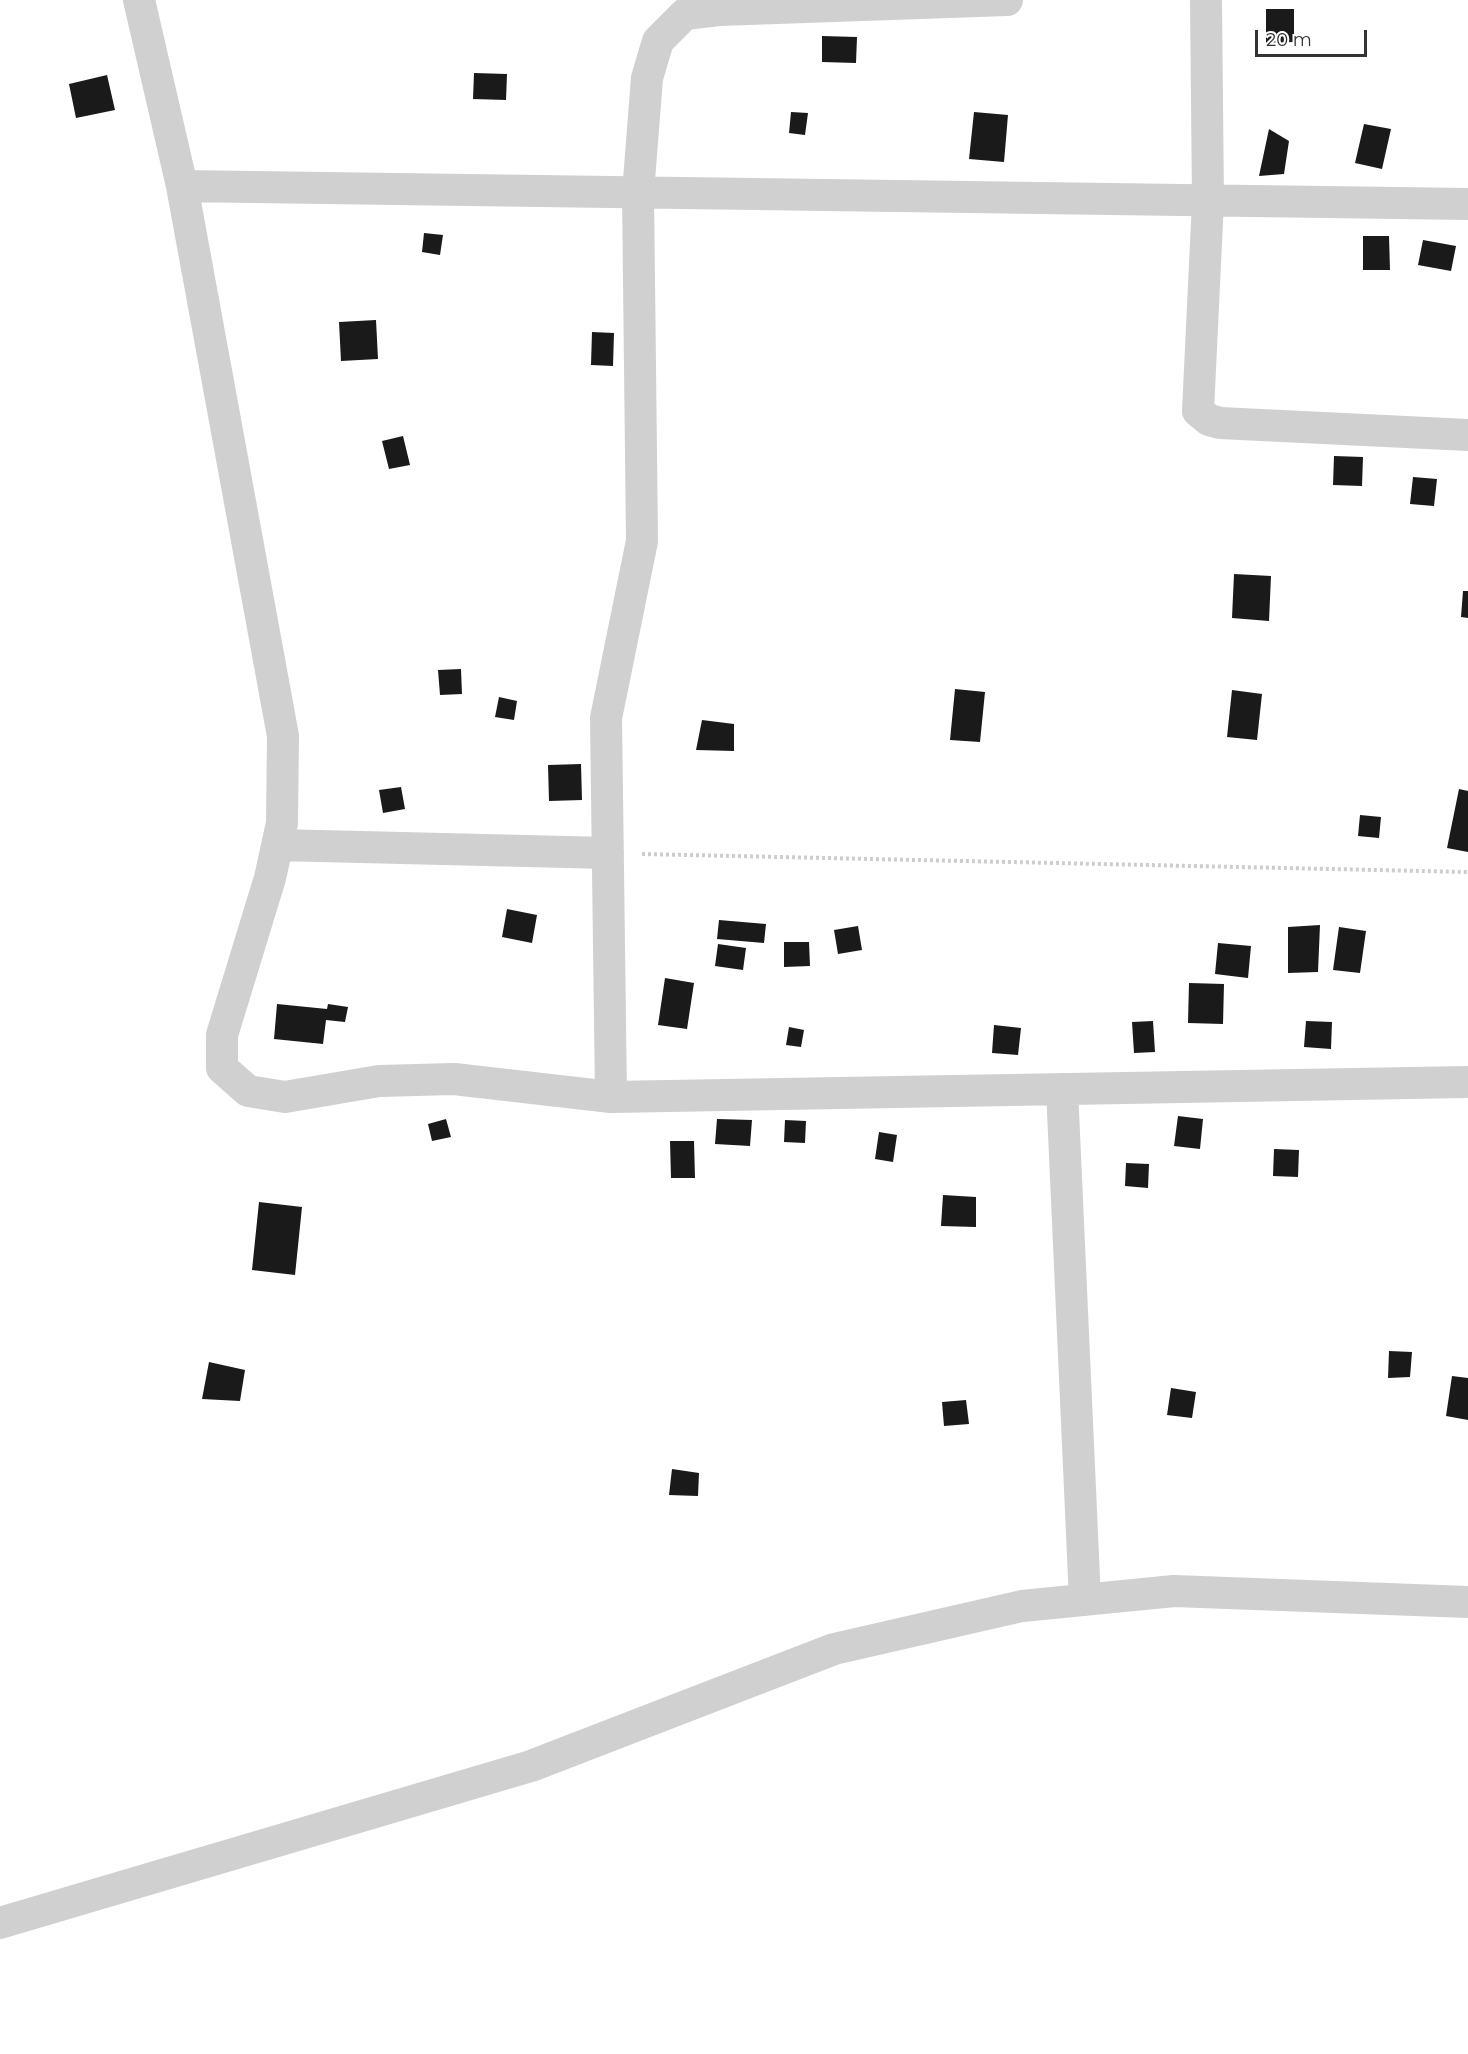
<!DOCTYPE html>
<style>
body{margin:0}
#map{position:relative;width:1468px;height:2054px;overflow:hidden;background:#fff;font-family:Montserrat,sans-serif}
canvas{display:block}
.scale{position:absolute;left:1255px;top:30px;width:112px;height:27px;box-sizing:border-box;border:3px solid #333;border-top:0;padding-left:8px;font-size:18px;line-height:21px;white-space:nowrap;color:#333;-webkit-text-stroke:4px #fff;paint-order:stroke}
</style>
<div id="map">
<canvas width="1468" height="2054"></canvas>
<div class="scale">20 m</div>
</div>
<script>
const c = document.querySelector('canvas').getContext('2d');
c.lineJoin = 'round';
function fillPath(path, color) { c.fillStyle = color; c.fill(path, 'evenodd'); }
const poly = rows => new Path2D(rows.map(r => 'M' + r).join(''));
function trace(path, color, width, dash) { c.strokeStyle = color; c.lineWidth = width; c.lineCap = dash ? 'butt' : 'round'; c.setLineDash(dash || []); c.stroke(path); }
const building = poly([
 [1266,9,1294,9,1294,42,1266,43],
 [822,36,857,37,856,63,822,62],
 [474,73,507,74,506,100,473,99],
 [107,75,115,110,76,118,69,84],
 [791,112,808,113,805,135,789,133],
 [974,112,1008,115,1004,162,969,159],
 [1364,124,1391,129,1382,169,1355,163],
 [1269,129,1289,141,1284,174,1259,176],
 [424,233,443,235,440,255,422,252],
 [1363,236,1389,236,1390,270,1363,270],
 [1423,240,1456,246,1451,271,1418,265],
 [376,320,378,359,341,361,339,322],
 [592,332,614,333,613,366,591,365],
 [403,436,410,465,389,469,382,441],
 [1334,456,1363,457,1362,486,1333,485],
 [1413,477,1437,479,1434,506,1410,504],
 [1234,574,1271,576,1269,621,1232,618],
 [1463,591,1468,591,1468,618,1461,617],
 [461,669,462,694,440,695,438,670],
 [955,689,985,692,980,742,950,740],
 [1232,690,1262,694,1257,740,1227,737],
 [499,697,517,701,514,720,495,717],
 [702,720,734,724,734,751,696,750],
 [581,764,582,800,549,801,548,765],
 [401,787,405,809,383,813,379,790],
 [1459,789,1468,791,1468,852,1447,848],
 [1360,815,1381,817,1379,838,1358,836],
 [507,909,537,915,532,943,502,937],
 [719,920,766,924,764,943,717,939],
 [1320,925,1318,972,1288,973,1288,927],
 [858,926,862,950,838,954,834,930],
 [1339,927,1366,931,1360,973,1333,970],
 [784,942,809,942,810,966,784,967],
 [1218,943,1251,946,1248,978,1215,974],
 [718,944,746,948,743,970,715,966],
 [665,978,694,983,687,1029,658,1025],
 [1189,983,1224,984,1223,1024,1188,1023],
 [277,1004,327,1009,328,1004,348,1007,345,1022,326,1020,323,1044,274,1039],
 [1153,1021,1155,1052,1134,1053,1132,1022],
 [1306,1021,1332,1022,1331,1049,1304,1047],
 [994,1025,1021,1028,1018,1055,992,1053],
 [789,1027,804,1030,801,1047,786,1045],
 [1178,1116,1203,1119,1200,1149,1174,1146],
 [446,1119,451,1137,432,1141,428,1124],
 [717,1119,752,1120,750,1146,715,1144],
 [785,1120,806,1121,805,1143,784,1142],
 [879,1132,897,1135,893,1162,875,1159],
 [670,1141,694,1141,695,1178,671,1178],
 [1274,1149,1299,1150,1298,1177,1273,1176],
 [1126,1163,1149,1164,1148,1188,1125,1186],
 [943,1195,976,1197,976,1227,941,1226],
 [259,1202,302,1207,295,1275,252,1270],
 [1389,1351,1412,1352,1410,1377,1388,1378],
 [209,1362,245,1370,240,1401,202,1399],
 [1452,1376,1468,1378,1468,1420,1446,1416],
 [1171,1388,1196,1392,1192,1418,1167,1415],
 [966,1400,969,1424,944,1426,942,1402],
 [672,1469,699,1473,698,1496,669,1495]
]);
const path = poly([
 [642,854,1468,872]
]);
const minor = poly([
 [139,0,182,186,283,736,282,823,270,878,222,1035,222,1068,248,1091,285,1097,379,1081,454,1079,611,1097],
 [1007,0,719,10,685,14,658,41,647,78,638,193,642,541,606,718,611,1097,1468,1082],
 [1206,0,1208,201,1198,411,1209,420,1220,423,1468,435],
 [182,186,1468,204],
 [278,845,608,853],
 [1062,1089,1085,1600],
 [0,1923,531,1766,834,1649,1022,1606,1174,1591,1468,1602]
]);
fillPath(building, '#1a1a1a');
trace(path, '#cdcdcd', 4, [3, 3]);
trace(minor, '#d0d0d0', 32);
</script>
